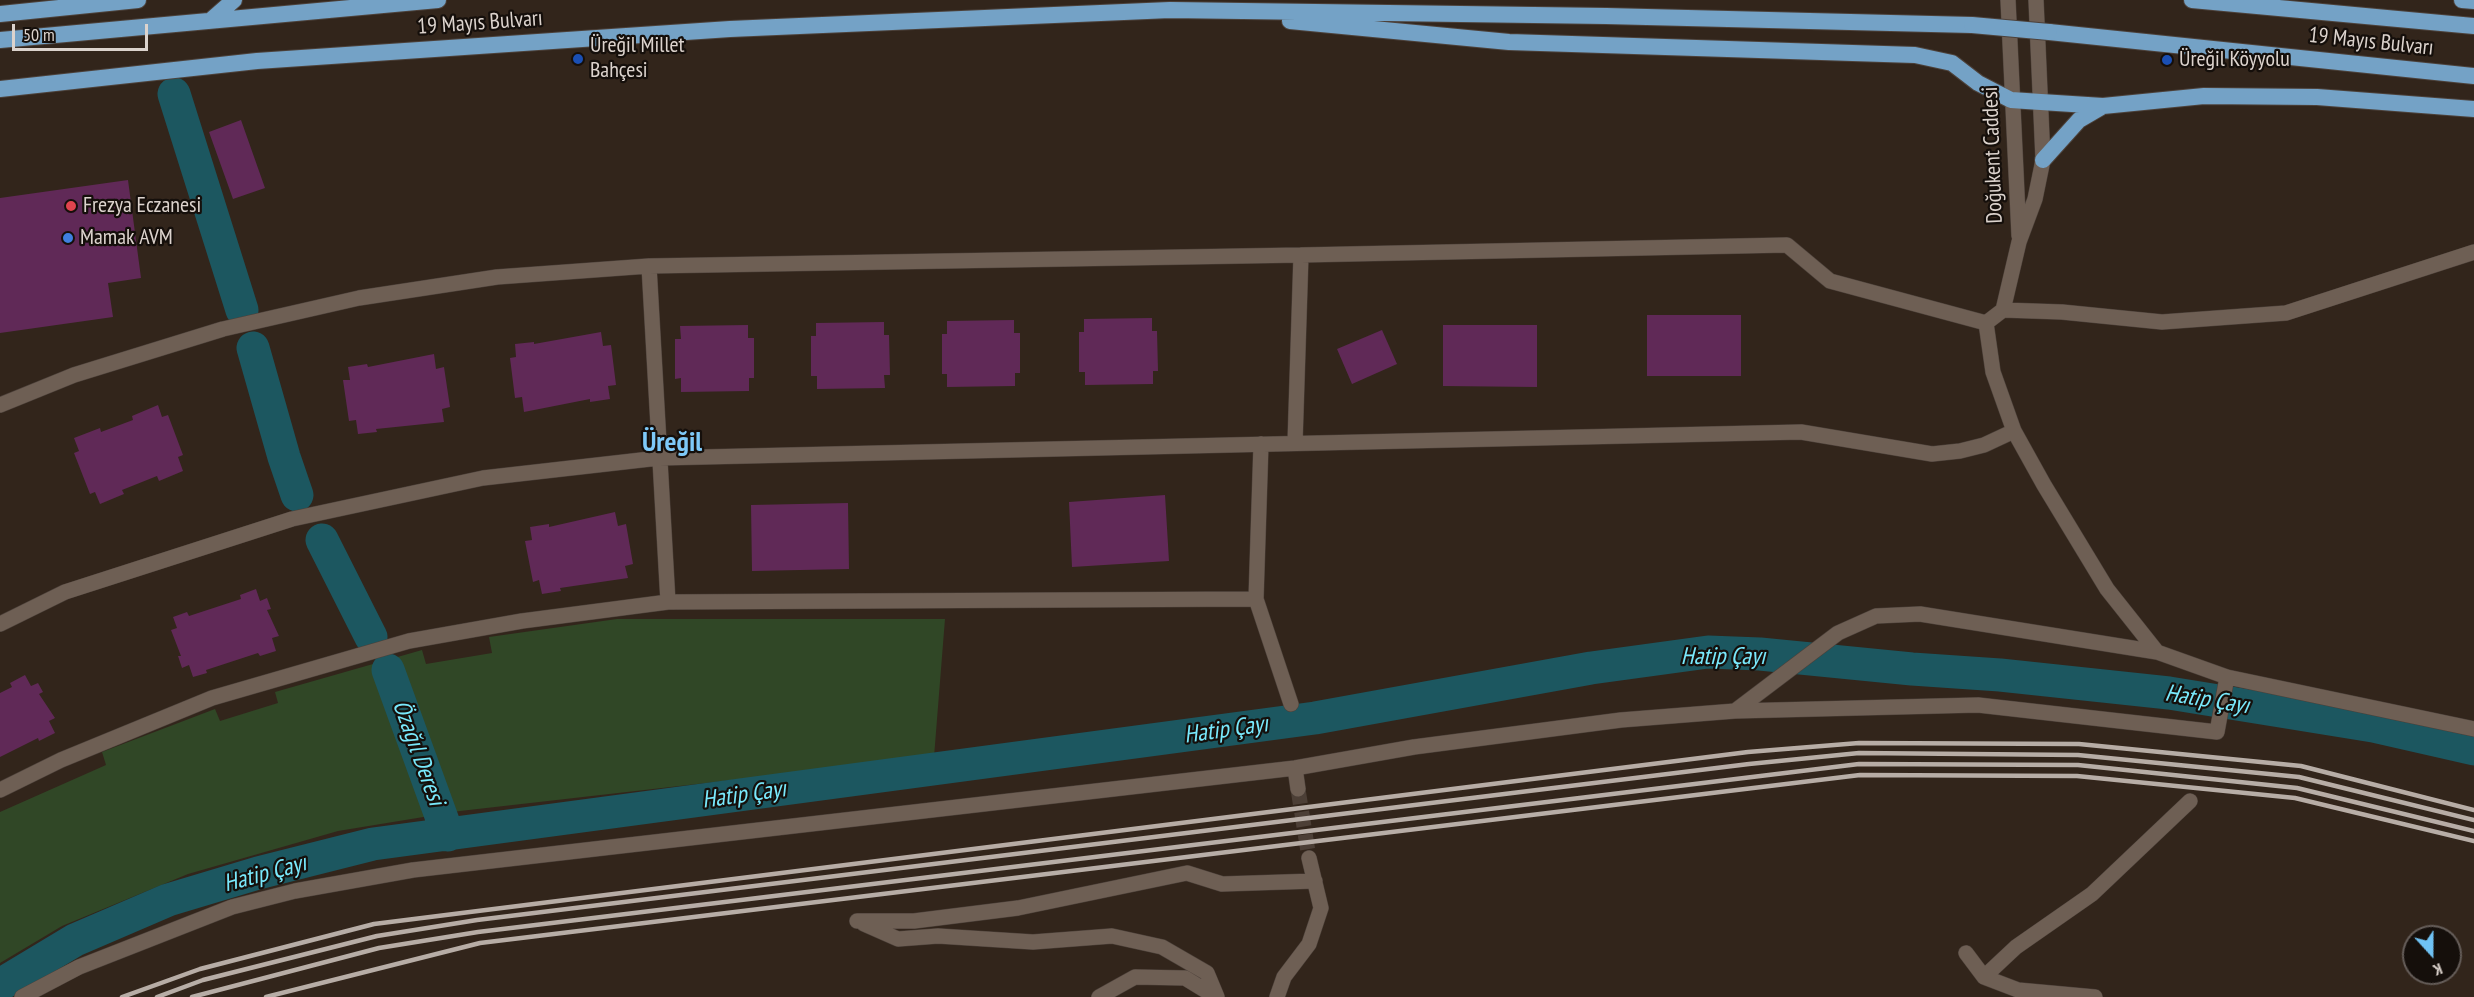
<!DOCTYPE html>
<meta charset="utf-8">
<style>
body{margin:0}
#map{position:relative;width:2474px;height:997px;overflow:hidden;background:#32251b;font-family:"PT Sans Narrow",sans-serif}
canvas{display:block}
.north{position:absolute;left:2402px;top:925px;width:60px;height:60px;box-sizing:border-box;background:#150f0b;border:2px solid #655d59;border-radius:50%;rotate:159deg;font-size:16px;font-weight:700;line-height:24px;text-align:center;color:#dcd3cd}
.north::after{content:'';display:block;margin:auto;width:21px;height:27px;background:#6fc2f4;clip-path:polygon(50% 0,100% 100%,50% 72%,0 100%)}
.scale{position:absolute;left:12px;top:24px;width:136px;height:27px;box-sizing:border-box;border:3px solid #dcd3cd;border-top:0;padding-left:8px;font-size:18px;line-height:21px;white-space:nowrap;color:#dcd3cd;-webkit-text-stroke:4px #150f0b;paint-order:stroke}
</style>
<div id="map">
<canvas width="2474" height="997"></canvas>
<div class="north">K</div>
<div class="scale">50 m</div>
</div>
<script>
const c = document.querySelector('canvas').getContext('2d');
c.lineJoin = 'round';
function fillPath(path, color) { c.fillStyle = color; c.fill(path, 'evenodd'); }
const poly = rows => new Path2D(rows.map(r => 'M' + r).join(''));
function trace(path, color, width, dash) { c.strokeStyle = color; c.lineWidth = width; c.lineCap = dash ? 'butt' : 'round'; c.setLineDash(dash || []); c.stroke(path); }
function label(font, color, halo, rows, align = 'center') {
  c.font = font + ' "PT Sans Narrow",sans-serif'; c.lineWidth = 4.5; c.setLineDash([]); c.textBaseline = 'middle'; c.strokeStyle = halo; c.fillStyle = color; for (const [text, x, y, turn = 0] of rows) {
    c.save(); c.translate(x, y); c.rotate((+turn || 0) * Math.PI / 180); c.textAlign = isNaN(turn) ? turn : align; if (halo) c.strokeText(text, 0, 0); c.fillText(text, 0, 0); c.restore();
  }
}
const green = poly([
 [617,619,945,619,934,757,460,811,338,831,188,874,62,926,0,963,0,812,106,765,102,752,215,709,220,721,278,703,275,692,422,650,426,664,492,653,489,637]
]);
const river = poly([
 [174,94,242,310],
 [253,348,284,457,297,495],
 [322,540,371,637],
 [388,670,448,835],
 [0,985,75,940,168,900,258,873,373,844,1315,718,1591,668,1708,652,1760,654,1912,669,2000,675,2169,693,2373,726,2474,749]
]);
const building = poly([
 [241,120,265,188,233,199,209,132],
 [128,180,141,278,108,283,113,317,0,333,0,198],
 [1647,315,1741,315,1741,376,1647,376],
 [1152,318,1152,331,1157,331,1158,371,1153,371,1153,384,1085,385,1085,372,1079,372,1079,332,1084,332,1084,319],
 [1014,320,1014,333,1020,333,1020,373,1015,373,1015,386,947,387,947,374,942,374,942,334,947,334,947,321],
 [884,322,884,335,889,335,890,375,884,375,885,388,817,389,817,376,811,376,811,336,816,336,816,323],
 [748,325,748,338,754,338,754,378,749,378,749,391,681,392,681,378,675,379,675,339,681,339,680,326],
 [1443,325,1537,325,1537,387,1443,386],
 [1382,330,1397,364,1352,384,1337,349],
 [601,332,603,346,611,345,616,385,608,386,610,399,590,402,590,399,524,412,522,397,515,398,510,358,516,357,515,344,534,342,534,344],
 [434,354,436,369,444,367,450,407,442,409,444,422,376,429,377,432,358,434,356,420,349,421,343,380,350,380,348,367,367,364,368,367],
 [158,405,162,417,168,415,183,455,178,457,183,471,159,481,157,476,122,490,124,494,100,504,95,492,90,494,74,453,79,451,74,438,100,428,101,432,133,420,132,416],
 [1165,495,1169,561,1072,567,1069,502],
 [848,503,849,569,752,571,751,505],
 [615,512,618,526,626,524,633,564,625,566,628,578,560,588,561,591,542,594,539,580,533,582,525,541,532,540,530,527,549,524,549,527],
 [256,589,260,601,267,598,271,609,267,610,279,636,272,638,276,651,260,656,258,653,206,670,207,673,193,677,189,665,182,668,178,656,181,656,171,630,177,628,173,617,187,612,189,616,241,599,240,595],
 [25,675,31,686,38,683,43,692,39,694,55,718,49,721,55,733,39,741,38,738,0,757,0,693,12,687,10,683]
]);
const minorTunnel = poly([
 [1298,789,1309,858]
]);
const minor = poly([
 [2008,0,2019,236],
 [2036,0,2043,160,2035,199,2019,242,2003,310,1986,323,1993,372,2014,431,2044,485,2107,589,2157,652],
 [1301,255,1787,245,1830,281,1986,323],
 [2003,310,2062,312,2162,322,2286,313,2474,252],
 [0,405,74,375,223,329,359,298,497,277,649,266,1301,255,1295,443],
 [1261,444,1256,599,1291,704],
 [668,602,1256,599],
 [0,624,65,592,292,519,483,478,659,458,1801,432,1932,454,1960,451,1984,445,2014,431],
 [1735,711,1838,633,1876,616,1920,614,2157,652,2227,677,2474,729],
 [1295,768,1298,789],
 [0,790,61,760,212,698,409,641,522,621,668,602,649,266],
 [857,921,914,921,1018,908,1187,873,1222,884,1315,881],
 [864,924,898,939,938,936,1033,942,1112,936,1162,947,1207,973,1217,997],
 [1966,953,1984,977,2018,990,2095,997],
 [1984,977,2016,947,2092,894,2190,801],
 [22,997,79,967,232,907,295,891,413,870,1295,768,1414,747,1621,720,1735,711,1978,705,2217,732,2227,677],
 [1099,997,1135,977,1185,978,1216,997],
 [1277,997,1284,977,1309,944,1321,908,1309,858]
]);
const trunk = poly([
 [2192,0,2474,26],
 [2462,0,2474,1],
 [0,14,138,0],
 [210,21,234,0],
 [1290,21,1509,42,1915,55,1952,63,1978,83,2011,100,2041,102,2103,106,2204,96,2317,97,2474,109],
 [2049,32,2474,76],
 [0,40,438,0],
 [0,89,257,61,730,29,1170,10,1606,16,1972,25],
 [2043,160,2079,120,2103,106]
]);
const rail = poly([
 [122,997,200,969,374,924,1748,752,1859,743,2079,744,2301,766,2474,810],
 [157,997,203,980,377,936,477,920,1749,764,1859,753,2078,755,2299,777,2474,820],
 [192,997,379,948,478,932,1859,764,2078,765,2297,788,2474,831],
 [266,997,480,943,1860,775,2077,776,2295,798,2474,841]
]);
const trunkBridge = poly([
 [1972,25,2049,32]
]);
const markers = [
 [578,59,6,"#1a4fb4"],
 [2167,60,6,"#1a4fb4"],
 [71,206,6,"#e0444e"],
 [68,238,6,"#3f7fe0"]
];
const streetNames = [
 ["19 Mayıs Bulvarı",480,23,-4],
 ["19 Mayıs Bulvarı",2371,42,6],
 ["Doğukent Caddesi",1993,155,-92]
];
const poiNames = [
 ["Üreğil Millet",590,46],
 ["Bahçesi",590,71],
 ["Üreğil Köyyolu",2179,60],
 ["Frezya Eczanesi",83,206],
 ["Mamak AVM",80,238]
];
const waterNames = [
 ["Hatip Çayı",1723,657],
 ["Hatip Çayı",2207,700,9],
 ["Hatip Çayı",1226,730,-8],
 ["Özağıl Deresi",418,753,70],
 ["Hatip Çayı",744,795,-8],
 ["Hatip Çayı",265,874,-15]
];
const districtNames = [
 ["Üreğil",672,443]
];
fillPath(green, '#304726');
trace(river, '#1c5760', 33);
fillPath(building, '#602957');
trace(minorTunnel, '#4c3f36', 15, [15, 8]);
trace(minor, '#4c413a', 16);
trace(trunk, '#4c413a', 18);
trace(minor, '#6e5f54', 15);
trace(trunk, '#74a2c6', 16);
trace(rail, '#b7ada6', 4.5);
trace(trunkBridge, '#4c413a', 18, []);
trace(trunkBridge, '#74a2c6', 16);
for (const [x, y, r, color] of markers) { const dot = new Path2D(); dot.arc(x, y, r, 0, 2 * Math.PI); c.fillStyle = color; c.fill(dot); trace(dot, '#150f0b', 2); }
label('22px', '#dcd3cd', '#150f0b', streetNames);
label('22px', '#dcd3cd', '#150f0b', poiNames, 'left');
label('italic 24px', '#79e9fc', '#150f0b', waterNames);
label('bold 28px', '#7ec9f8', '#150f0b', districtNames);
</script>
